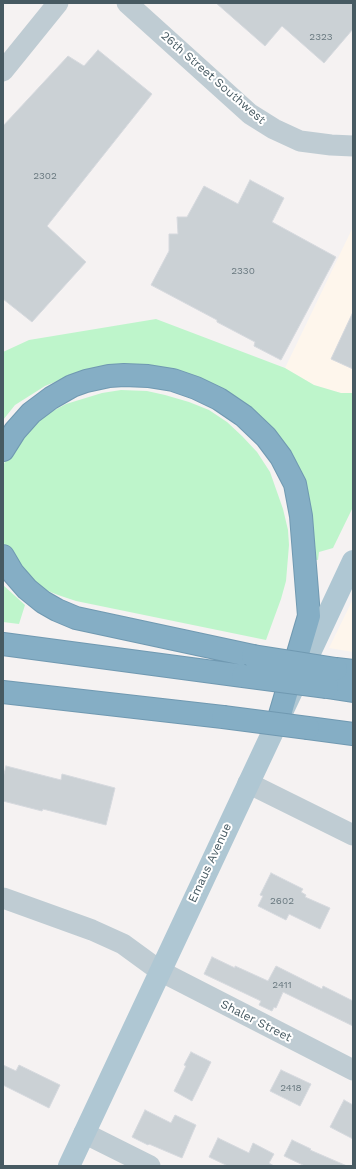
<!DOCTYPE html>
<style>
body{margin:0}
#map{position:relative;width:356px;height:1169px;overflow:hidden;background:#f5f2f2;font-family:"Work Sans",sans-serif}
canvas{display:block}
.frame{position:absolute;inset:0;border:4px solid #475a62;pointer-events:none}
</style>
<div id="map">
<canvas width="356" height="1169"></canvas>
<div class="frame"></div>
</div>
<script>
const c = document.querySelector('canvas').getContext('2d');
c.lineJoin = 'round';
function fillPath(path, color) { c.fillStyle = color; c.fill(path, 'evenodd'); }
const poly = rows => new Path2D(rows.map(r => 'M' + r).join(''));
function trace(path, color, width, dash) { c.strokeStyle = color; c.lineWidth = width; c.lineCap = dash ? 'butt' : 'round'; c.setLineDash(dash || []); c.stroke(path); }
function label(font, color, halo, rows, align = 'center') {
  c.font = font + ' "Work Sans",sans-serif'; c.lineWidth = 4; c.setLineDash([]); c.textBaseline = 'middle'; c.strokeStyle = halo; c.fillStyle = color; for (const [text, x, y, turn = 0] of rows) {
    c.save(); c.translate(x, y); c.rotate((+turn || 0) * Math.PI / 180); c.textAlign = isNaN(turn) ? turn : align; if (halo) c.strokeText(text, 0, 0); c.fillText(text, 0, 0); c.restore();
  }
}
const commercial = poly([
 [353,227,353,393,341,393,314,385,285,368],
 [353,599,353,652,329,648]
]);
const green = poly([
 [156,319,285,368,314,385,341,393,353,393,353,507,333,548,319,552,318,560,311,559,311,524,239,400,82,371,45,386,15,405,3,420,3,352,29,340],
 [121,390,147,391,165,395,189,402,209,410,227,422,242,436,257,452,270,472,283,509,288,530,289,545,286,581,281,599,266,640,76,601,58,595,43,589,27,577,5,547,3,539,3,466,13,444,35,422,51,412,66,404,102,393],
 [3,585,25,605,19,624,3,622]
]);
const building = poly([
 [216,3,353,3,353,29,324,63,282,26,265,46,216,3],
 [98,50,152,94,47,226,86,262,32,322,3,299,3,126,68,56,84,66,98,50],
 [250,180,284,198,272,222,336,257,281,360,254,346,255,342,217,322,217,320,151,285,169,251,169,234,178,234,177,217,187,217,204,186,238,204,250,180],
 [353,312,353,369,331,359,353,312],
 [6,766,61,780,62,774,115,788,106,825,43,809,42,811,3,801,3,778,6,766],
 [271,873,303,889,301,892,306,895,305,897,330,908,320,929,289,914,286,920,258,906,263,896,260,895,271,873],
 [212,957,235,968,235,966,268,981,276,966,322,989,323,986,353,1001,353,1026,283,992,276,1008,274,1007,272,1011,259,1005,261,1001,204,974,212,957],
 [191,1052,211,1062,192,1101,174,1091,186,1066,184,1065,191,1052],
 [3,1065,16,1071,19,1065,60,1085,49,1108,3,1085,3,1065],
 [281,1070,311,1084,300,1106,270,1091,281,1070],
 [344,1100,353,1105,353,1139,330,1127,344,1100],
 [145,1110,171,1123,175,1115,196,1125,182,1158,149,1144,148,1145,132,1137,145,1110],
 [218,1138,249,1153,253,1143,274,1154,269,1163,274,1166,228,1166,209,1157,218,1138],
 [292,1140,311,1149,310,1150,347,1166,305,1166,284,1156,292,1140]
]);
const minor = poly([
 [127,3,250,114,274,129,300,141,331,145,353,146],
 [3,71,58,3],
 [248,783,353,835],
 [3,898,92,930,123,944,160,971,353,1070],
 [84,1133,150,1166]
]);
const major = poly([
 [69,1166,353,561]
]);
const highway = poly([
 [3,450,15,431,31,413,51,398,72,386,86,381,109,376,124,375,148,376,173,380,196,388,219,399,244,416,266,437,281,457,295,484,301,516,309,616,279,718],
 [3,556,13,573,27,589,43,602,57,610,76,618,253,656],
 [3,644,243,676],
 [336,669,353,671],
 [327,687,353,691],
 [3,692,223,717],
 [308,728,353,734]
]);
const highwayBridge = poly([
 [253,656,336,669],
 [243,676,327,687],
 [223,717,308,728]
]);
const numberNames = [
 ["2323",321,37],
 ["2302",45,176],
 ["2330",243,271],
 ["2602",282,901],
 ["2411",282,985],
 ["2418",291,1088]
];
const streetNames = [
 ["26th Street Southwest",213,78,41],
 ["Emaus Avenue",210,863,-65],
 ["Shaler Street",256,1021,27]
];
fillPath(commercial, '#fef6ec');
fillPath(green, '#bef5cb');
fillPath(building, '#cbd1d5');
trace(building, '#d6d9de', 1);
trace(highway, '#7099b1', 24);
trace(minor, '#bfccd3', 21);
trace(major, '#afc7d3', 22);
trace(highway, '#85aec5', 22);
trace(highwayBridge, '#7099b1', 24, []);
trace(highwayBridge, '#85aec5', 22);
label('10px', '#68787f', null, numberNames);
label('12px', '#475a62', '#fff', streetNames);
</script>
